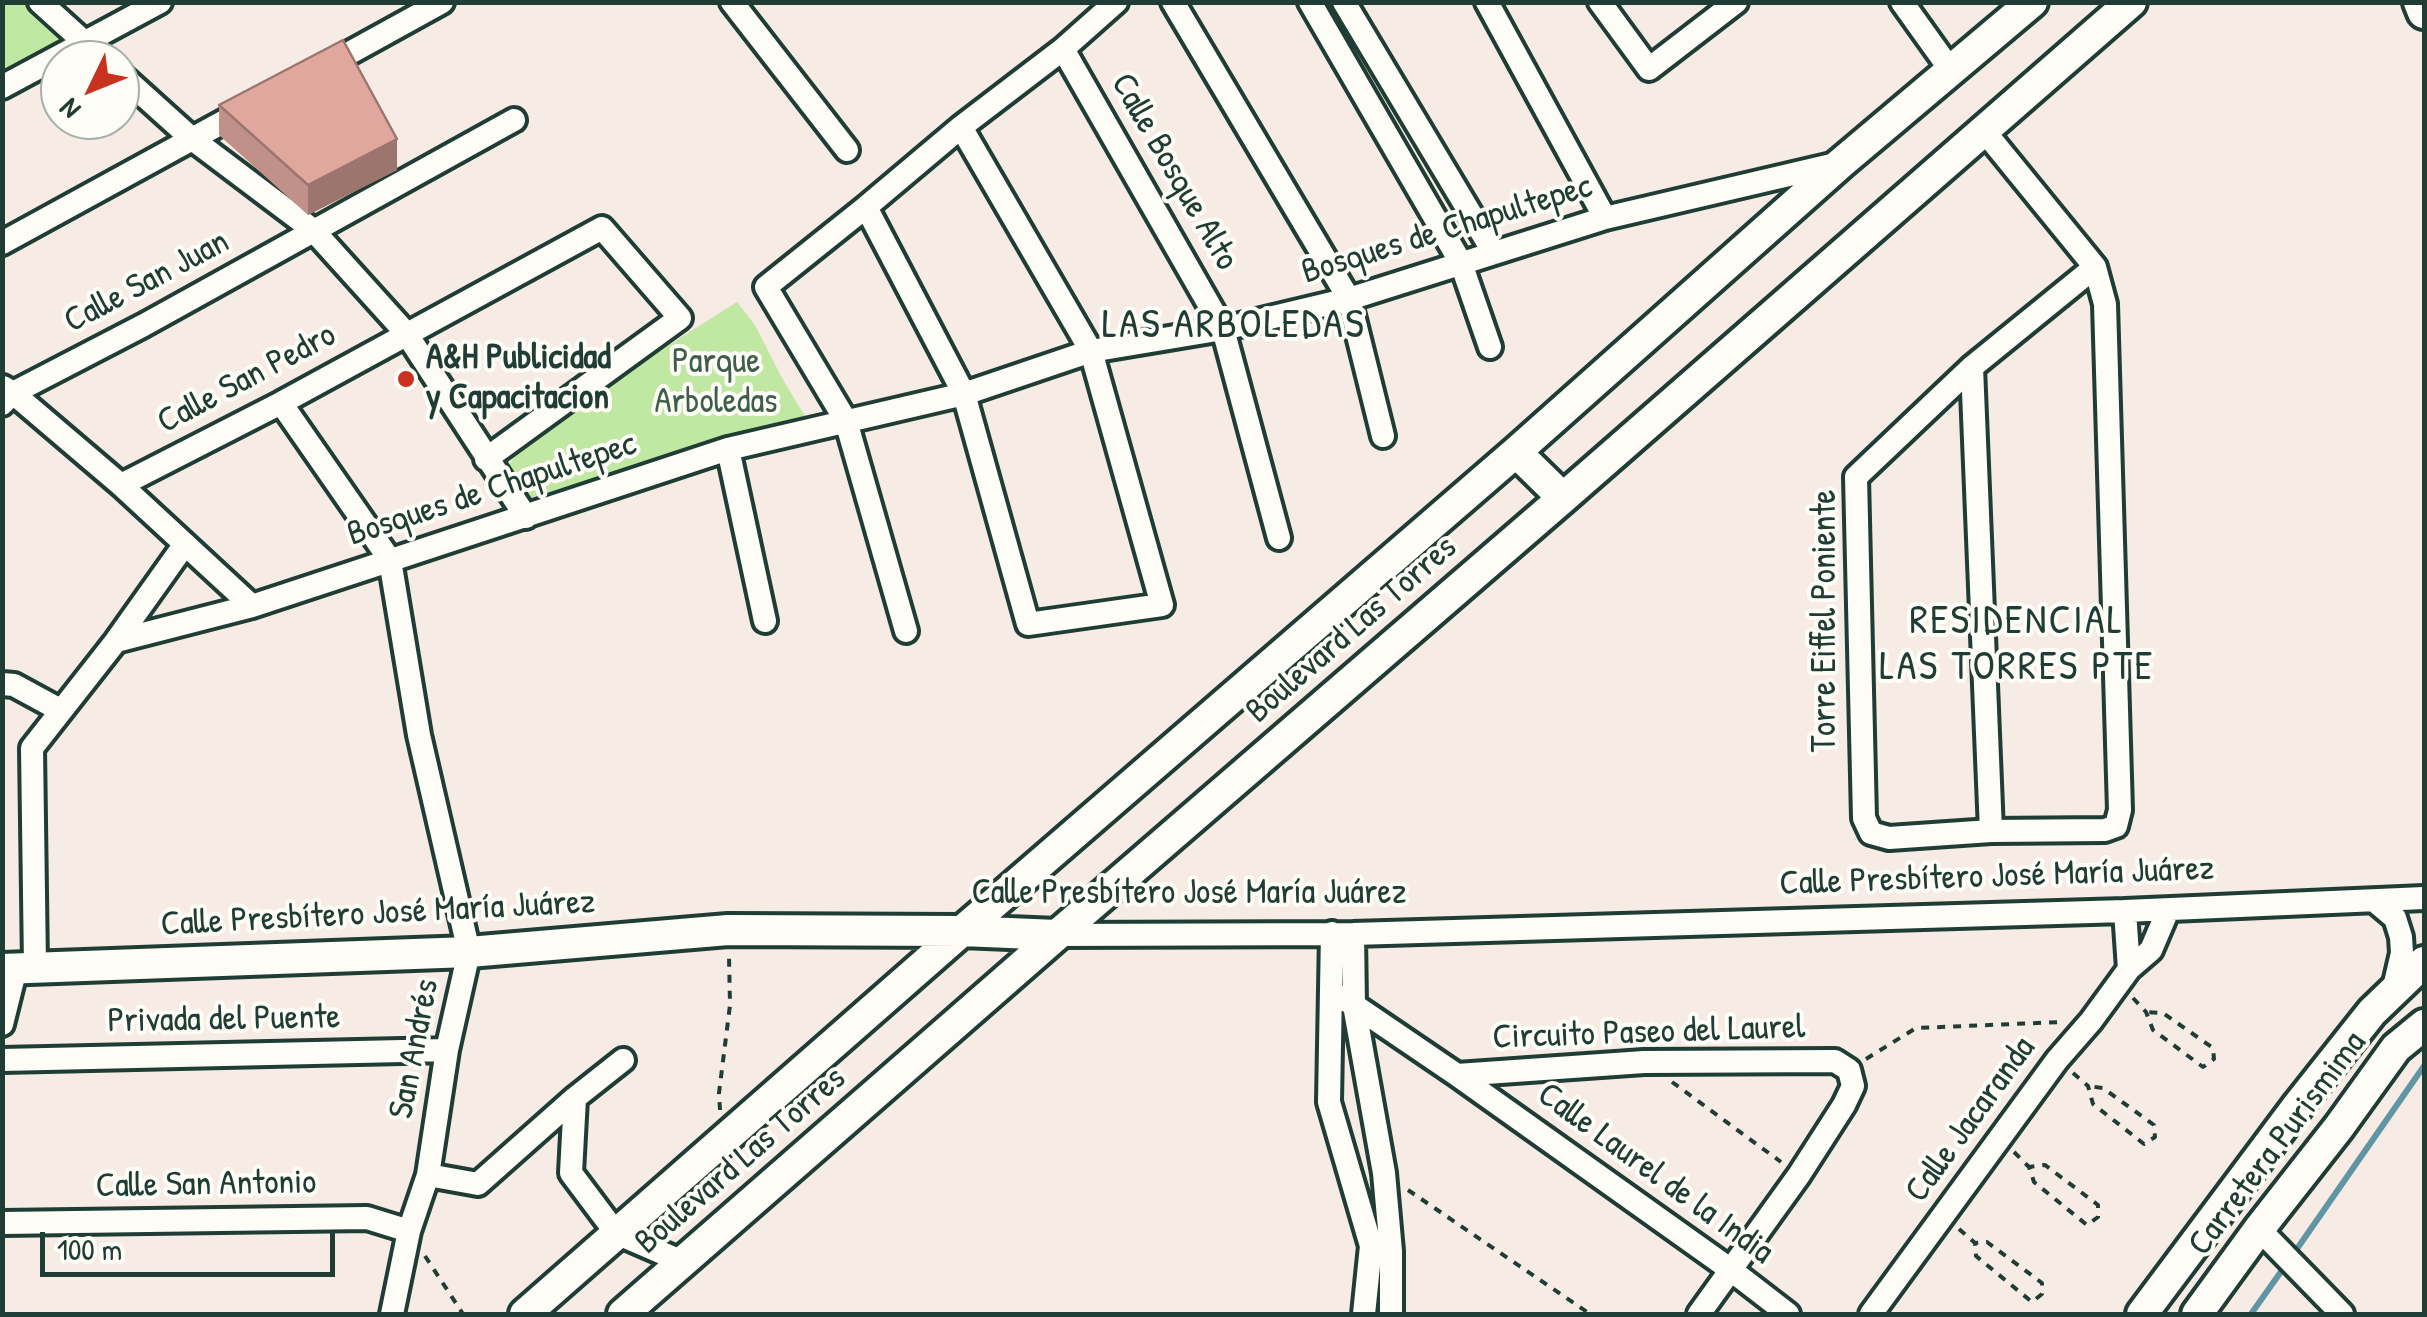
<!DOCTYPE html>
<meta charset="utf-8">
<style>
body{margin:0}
#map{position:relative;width:2427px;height:1317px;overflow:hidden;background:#f7ebe5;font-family:"Patrick Hand",sans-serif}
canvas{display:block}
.frame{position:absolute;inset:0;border:5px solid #1f3d34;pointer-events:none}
.north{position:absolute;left:40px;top:40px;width:100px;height:100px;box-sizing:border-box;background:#fdfcf7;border:2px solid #a4b0a9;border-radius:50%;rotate:227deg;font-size:28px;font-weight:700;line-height:40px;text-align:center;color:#1f3d34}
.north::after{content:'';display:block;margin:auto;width:35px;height:45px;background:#c8321e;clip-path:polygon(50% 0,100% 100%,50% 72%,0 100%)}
.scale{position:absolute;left:40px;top:1232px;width:295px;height:45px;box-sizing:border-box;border:5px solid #1f3d34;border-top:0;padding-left:12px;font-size:30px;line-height:35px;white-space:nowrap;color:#1f3d34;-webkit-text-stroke:8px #fdfcf7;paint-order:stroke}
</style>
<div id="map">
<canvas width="2427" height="1317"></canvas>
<div class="frame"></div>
<div class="north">N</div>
<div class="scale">100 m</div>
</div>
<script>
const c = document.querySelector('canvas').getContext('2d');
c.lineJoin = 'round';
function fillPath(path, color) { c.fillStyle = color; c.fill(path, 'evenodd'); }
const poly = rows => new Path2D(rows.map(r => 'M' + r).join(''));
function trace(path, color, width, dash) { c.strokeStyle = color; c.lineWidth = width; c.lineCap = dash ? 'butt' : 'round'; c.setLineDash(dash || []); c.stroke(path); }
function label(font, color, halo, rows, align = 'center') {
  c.font = font + ' "Patrick Hand",sans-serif'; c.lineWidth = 8; c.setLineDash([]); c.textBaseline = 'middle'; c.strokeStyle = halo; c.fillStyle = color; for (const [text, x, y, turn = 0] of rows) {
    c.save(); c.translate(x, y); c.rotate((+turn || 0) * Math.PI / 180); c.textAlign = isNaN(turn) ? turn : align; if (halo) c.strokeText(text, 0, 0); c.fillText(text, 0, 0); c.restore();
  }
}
const green = poly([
 [3,3,24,3,65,42,3,77],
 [737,302,755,325,782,378,805,416,529,498,508,467,528,434]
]);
const stream = poly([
 [2292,1256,2424,1066],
 [2251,1314,2285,1266]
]);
const path = poly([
 [2133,998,2146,1012,2153,1030,2203,1067,2214,1059,2213,1048,2163,1013,2146,1012],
 [1866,1059,1916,1028,2062,1022],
 [2073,1073,2088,1086,2093,1104,2144,1144,2155,1137,2154,1125,2103,1088,2088,1086],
 [1672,1082,1781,1162],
 [720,1110,719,1093,730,1005,729,955],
 [2014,1152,2029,1167,2034,1182,2087,1225,2098,1217,2098,1205,2045,1165,2029,1167],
 [1408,1190,1590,1314],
 [1959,1229,1975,1243,1976,1256,2032,1302,2042,1294,2042,1283,1987,1242,1975,1243],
 [425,1256,463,1314]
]);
const minor = poly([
 [40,2,104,60],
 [732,2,847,150],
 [1173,2,1349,299,1383,436],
 [1310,2,1461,263,1490,347],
 [1344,2,1494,253],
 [1487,2,1605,218],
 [1600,2,1649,69,1736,2],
 [1902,2,1952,72],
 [1063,49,1223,329,1279,538],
 [326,66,442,2],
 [120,74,191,138,313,230,406,333,526,517],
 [2,87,160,2],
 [1985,132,2095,267,2105,304,2120,810,2116,826,2105,830,1991,831,1889,838,1871,833,1864,818,1856,477,1972,367,2095,267],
 [866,207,964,394,1028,624,1162,605,1091,351,961,127],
 [2,243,245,110],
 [1972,367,1991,831],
 [3,387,13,393,121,485,252,606],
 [281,403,390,560,419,735,469,952,447,1050,428,1175,409,1231,392,1314],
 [2,404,13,393,144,325,514,120],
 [728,449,765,621],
 [121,485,281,403,602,228,680,318,486,459],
 [906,631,846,421,766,287,866,207,961,127,1063,49,1116,2],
 [116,641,252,606,728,449,964,394,1091,351,1223,329,1349,299,1605,218,1840,163],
 [2,684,14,685,60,710],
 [2376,902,2395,918,2401,937,2402,953,2393,992],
 [2125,911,2129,969],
 [1332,933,1329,1102,1371,1246,1364,1314],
 [1353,934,1354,1005,1384,1173,1391,1251,1391,1314],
 [1057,935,1353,934,2125,911,2424,898],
 [35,966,32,748,116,641,185,544],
 [1331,992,1354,1005,1457,1075,1731,1270,1788,1314],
 [2,1024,16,968],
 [2,1060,447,1050],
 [1457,1075,1644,1062,1835,1061,1849,1070,1853,1086,1844,1105,1799,1175,1699,1314],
 [575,1098,571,1173,616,1233,683,1262],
 [428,1175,478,1184,575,1098,623,1060],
 [2,1223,367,1218,409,1231],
 [2259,1229,2342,1314],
 [1871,1314,2057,1060,2091,1021,2129,969,2151,950,2168,910]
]);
const tertiary = poly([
 [1516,452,1563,498],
 [2,969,469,952,728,930,962,931,1057,935],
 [525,1314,962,931,1516,452,1841,163,2032,2],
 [623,1314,1057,935,1563,498,2131,2],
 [2142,1314,2299,1104,2372,1012,2424,962],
 [2197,1314,2259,1229,2339,1127,2396,1048,2424,1025]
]);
const secondary = poly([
 [2420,2,2424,12]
]);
const wall = poly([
 [219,105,397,170,308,215,219,135]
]);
const shadedWall = poly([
 [397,139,397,170,308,215,308,185]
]);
const building = poly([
 [343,40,397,139,308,185,219,105,343,40]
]);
const markers = [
 [406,379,10,"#c8321e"]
];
const streetNames = [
 ["Calle Bosque Alto",1174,172,60],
 ["Bosques de Chapultepec",1447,230,-17],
 ["Calle San Juan",147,282,-28],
 ["Calle San Pedro",247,379,-28],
 ["Bosques de Chapultepec",492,490,-18],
 ["Torre Eiffel Poniente",1826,621,-90],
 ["Boulevard Las Torres",1352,630,-41],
 ["Calle Presbítero José María Juárez",1997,877,-2],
 ["Calle Presbítero José María Juárez",1189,894],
 ["Calle Presbítero José María Juárez",378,914,-3],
 ["Privada del Puente",224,1020,-1],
 ["Circuito Paseo del Laurel",1649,1033,-2],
 ["San Andrés",415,1049,-79],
 ["Calle Jacaranda",1971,1120,-54],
 ["Carretera Purismima",2278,1144,-53],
 ["Boulevard Las Torres",741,1161,-41],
 ["Calle Laurel de la India",1655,1174,36],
 ["Calle San Antonio",206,1185,-1]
];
const poiNames = [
 ["A&H Publicidad",426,359],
 ["y Capacitacion",426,399]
];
const parkNames = [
 ["Parque",716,363],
 ["Arboledas",716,403]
];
const quarterNames = [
 ["LAS ARBOLEDAS",1234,326],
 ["RESIDENCIAL",2017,622],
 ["LAS TORRES PTE",2017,668]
];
fillPath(green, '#c1e8a3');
trace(stream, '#6095a3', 6);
trace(minor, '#1f3d34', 30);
trace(tertiary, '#1f3d34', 38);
trace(secondary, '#1f3d34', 40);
trace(path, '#1f3d34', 4, [8, 8]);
trace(minor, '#fdfcf7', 22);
trace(tertiary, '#fdfcf7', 30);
trace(secondary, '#fdfcf7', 32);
fillPath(wall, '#c19088');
fillPath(shadedWall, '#9d756f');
fillPath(building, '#e0a79e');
trace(building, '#9d756f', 2.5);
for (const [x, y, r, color] of markers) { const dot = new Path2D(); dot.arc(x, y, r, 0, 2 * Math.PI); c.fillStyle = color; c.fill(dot); trace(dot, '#fdfcf7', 4); }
label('35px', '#1f3d34', '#fdfcf7', streetNames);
label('bold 35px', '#1f3d34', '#fdfcf7', poiNames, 'left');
label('35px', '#3f5f4a', '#fdfcf7', parkNames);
c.letterSpacing = '2.5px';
label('40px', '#1f3d34', '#fdfcf7', quarterNames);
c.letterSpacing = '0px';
</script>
